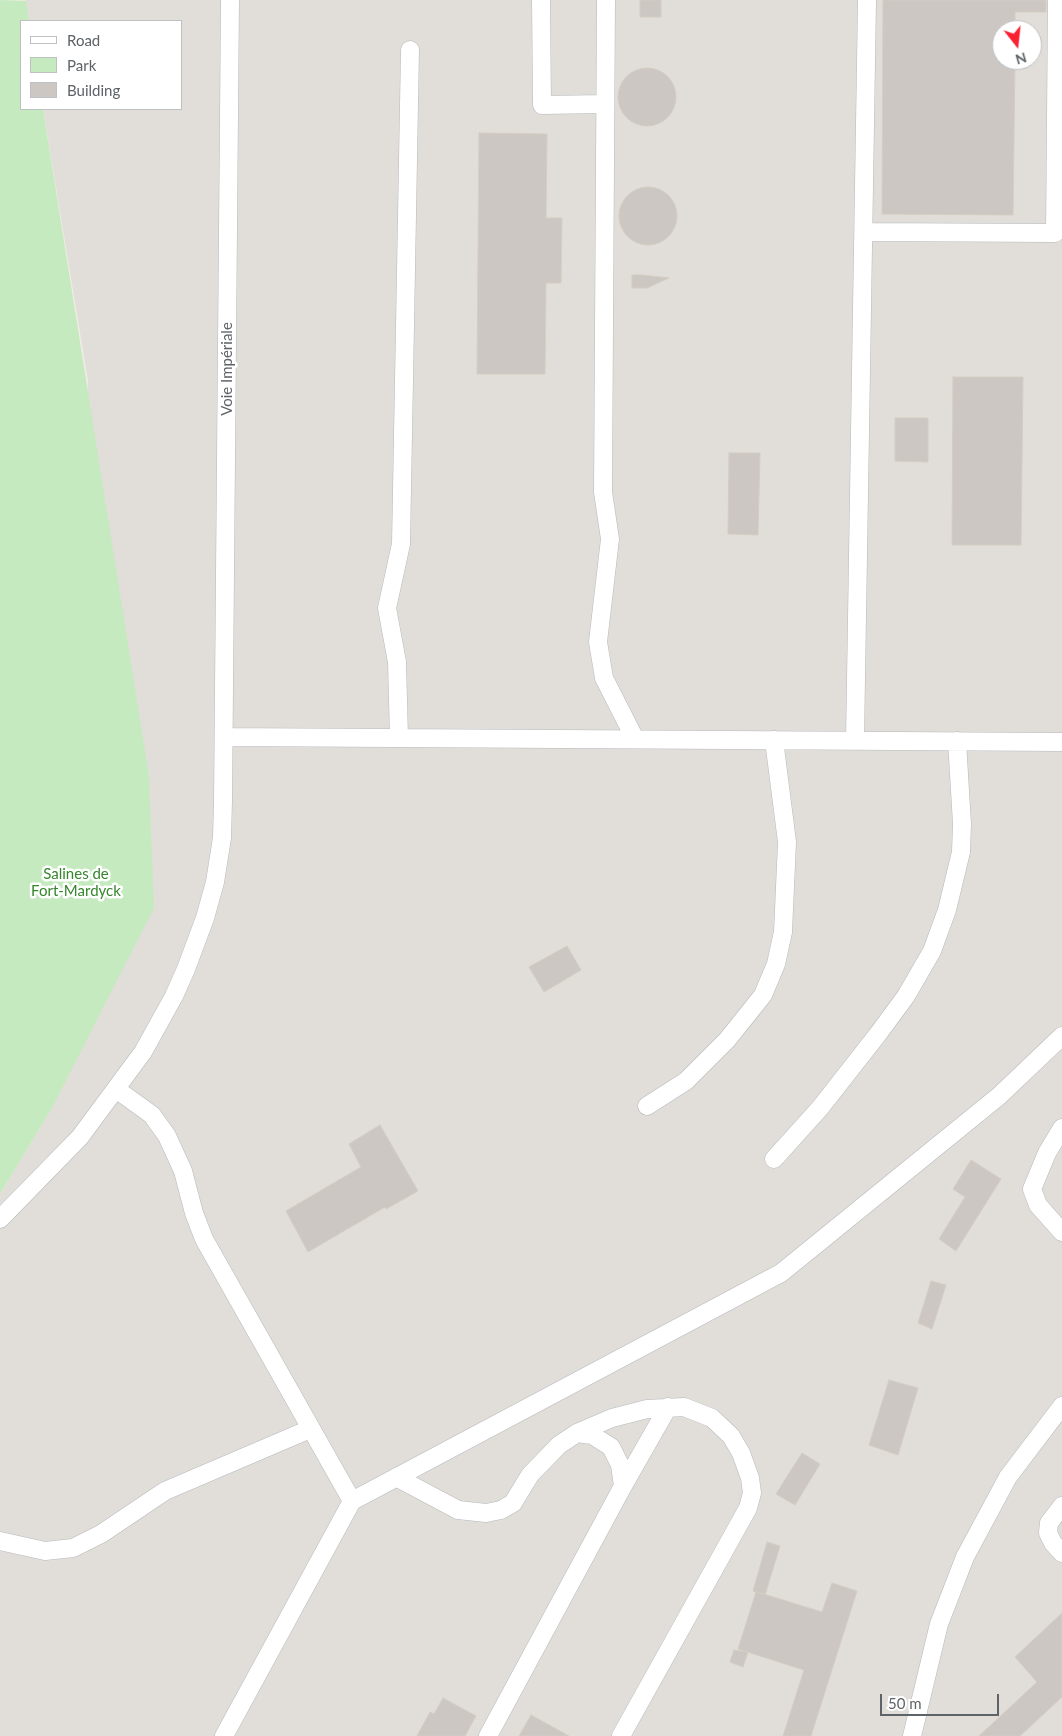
<!DOCTYPE html>
<meta charset="utf-8">
<style>
body{margin:0}
#map{position:relative;width:1062px;height:1736px;overflow:hidden;background:#f1ece5;font-family:Lato,sans-serif}
canvas{display:block}
.legend{position:absolute;left:20px;top:20px;width:162px;height:90px;box-sizing:border-box;background:#fff;border:1px solid #bec1c2;margin:0;padding:6px 9px;list-style:none;font-size:15px;color:#5d6367}
.legend li{display:flex;align-items:center;gap:10px;height:25px}
.legend b{width:25px;border:1px solid #bec1c2}
.north{position:absolute;left:992px;top:20px;width:50px;height:50px;box-sizing:border-box;background:#fff;border:1px solid #bec1c2;border-radius:50%;rotate:164deg;font-size:14px;font-weight:700;line-height:20px;text-align:center;color:#5d6367}
.north::after{content:'';display:block;margin:auto;width:18px;height:22px;background:#fb2131;clip-path:polygon(50% 0,100% 100%,50% 72%,0 100%)}
.scale{position:absolute;left:880px;top:1694px;width:119px;height:22px;box-sizing:border-box;border:2px solid #5d6367;border-top:0;padding-left:6px;font-size:15px;line-height:18px;white-space:nowrap;color:#5d6367;-webkit-text-stroke:4px #fff;paint-order:stroke}
</style>
<div id="map">
<canvas width="1062" height="1736"></canvas>
<ul class="legend">
<li><b style="height:6px;background:#fff"></b>Road</li>
<li><b style="height:14px;background:#c6eabf"></b>Park</li>
<li><b style="height:14px;background:#ccc7c2"></b>Building</li>
</ul>
<div class="north">N</div>
<div class="scale">50 m</div>
</div>
<script>
const c = document.querySelector('canvas').getContext('2d');
c.lineJoin = 'round';
function fillPath(path, color) { c.fillStyle = color; c.fill(path, 'evenodd'); }
const poly = rows => new Path2D(rows.map(r => 'M' + r).join(''));
function trace(path, color, width, dash) { c.strokeStyle = color; c.lineWidth = width; c.lineCap = dash ? 'butt' : 'round'; c.setLineDash(dash || []); c.stroke(path); }
function label(font, color, halo, rows, align = 'center') {
  c.font = font + ' Lato,sans-serif'; c.lineWidth = 5; c.setLineDash([]); c.textBaseline = 'middle'; c.strokeStyle = halo; c.fillStyle = color; for (const [text, x, y, turn = 0] of rows) {
    c.save(); c.translate(x, y); c.rotate((+turn || 0) * Math.PI / 180); c.textAlign = isNaN(turn) ? turn : align; if (halo) c.strokeText(text, 0, 0); c.fillText(text, 0, 0); c.restore();
  }
}
const industrial = poly([
 [25,0,1062,0,1062,1736,0,1736,0,1194,52,1108,88,381,43,109,181,109,181,21,29,21],
 [1002,30,1032,30,1032,60,1002,60]
]);
const green = poly([
 [0,0,26,1,29,21,21,21,21,109,43,109,149,776,154,908,52,1108,0,1194]
]);
const building = poly([
 [640,0,661,0,661,17,640,17,640,0],
 [883,0,1046,0,1046,12,1015,12,1015,30,1002,30,1002,60,1015,60,1013,215,882,214,883,0],
 '618 97a29 29 0 1 1 58 0a29 29 0 1 1-58 0Z',
 [479,133,547,134,546,218,562,218,561,283,546,283,545,374,477,374,479,133],
 '619 216a29 29 0 1 1 58 0a29 29 0 1 1-58 0Z',
 [632,275,642,275,669,278,647,288,632,288,632,275],
 [953,377,1023,377,1021,545,952,545,953,377],
 [895,418,928,418,928,462,895,461,895,418],
 [729,453,760,453,758,535,728,534,729,453],
 [567,946,581,970,544,992,529,967,567,946],
 [380,1125,418,1191,386,1209,385,1207,308,1252,286,1211,361,1167,349,1144,380,1125],
 [971,1160,1001,1179,956,1251,939,1239,965,1197,953,1189,971,1160],
 [931,1281,946,1285,932,1329,918,1323,931,1281],
 [889,1380,918,1388,898,1455,869,1445,889,1380],
 [802,1453,820,1464,795,1505,776,1494,802,1453],
 [767,1542,780,1546,765,1595,757,1592,822,1612,832,1583,857,1591,811,1736,783,1736,804,1670,738,1649,756,1592,753,1591,767,1542],
 [1062,1613,1062,1697,1020,1736,979,1736,1037,1682,1015,1657,1062,1613],
 [734,1650,748,1652,743,1667,730,1662,734,1650],
 [443,1698,476,1716,465,1736,417,1736,430,1712,434,1714,443,1698],
 [531,1715,569,1736,519,1736,531,1715]
]);
const minor = poly([
 [541,0,542,105,605,104],
 [606,0,603,492,610,539,598,642,604,678,635,739],
 [864,232,1055,233,1057,0],
 [224,737,1062,742],
 [399,738,397,662,387,608,401,544,410,50],
 [855,741,867,0],
 [116,1089,152,1115,167,1136,183,1171,194,1213,204,1239,352,1501,781,1273,999,1096,1062,1036],
 [647,1106,686,1081,727,1040,763,995,776,964,783,932,787,842,774,740],
 [1062,1128,1047,1153,1032,1189,1038,1205,1062,1232],
 [774,1159,820,1108,878,1034,906,996,932,951,947,910,961,852,962,824,957,741],
 [0,1219,80,1137,143,1052,174,996,186,969,205,918,215,882,222,838,223,801,230,0],
 [396,1477,458,1510,486,1513,501,1510,513,1503,530,1475,559,1445,577,1433,612,1418,647,1409,684,1407,712,1418,731,1436,741,1453,750,1478,752,1493,748,1508,621,1736],
 [623,1486,668,1407],
 [1062,1506,1049,1523,1048,1533,1053,1543,1062,1553],
 [0,1541,45,1551,73,1548,101,1534,165,1491,310,1429],
 [224,1736,352,1501],
 [488,1736,623,1486,620,1465,611,1447,592,1435,577,1433],
 [912,1736,939,1624,965,1557,1008,1477,1062,1406]
]);
const streetNames = [
 ["Voie Impériale",227,369,-90]
];
const parkNames = [
 ["Salines de",76,874],
 ["Fort-Mardyck",76,891]
];
fillPath(industrial, '#e1ded9');
fillPath(green, '#c6eabf');
fillPath(building, '#ccc7c2');
trace(building, '#d6cdc2', 1);
trace(minor, '#b6b9bd', 19);
trace(minor, '#fff', 18);
label('15px', '#5d6367', '#fff', streetNames);
label('15px', '#36862c', '#fff', parkNames);
</script>
